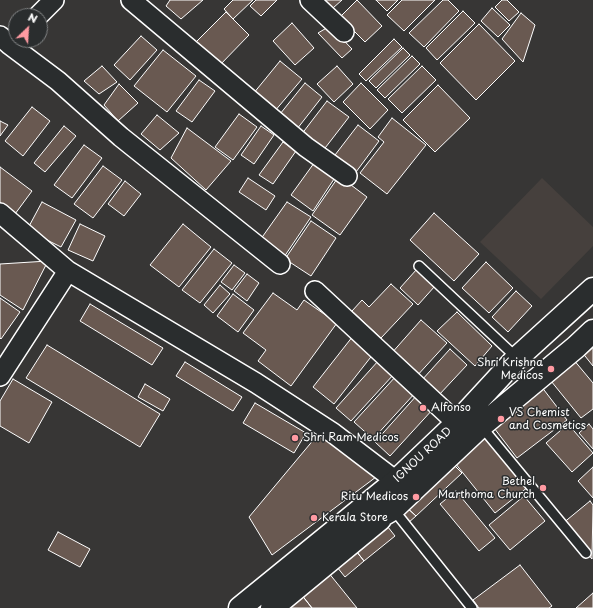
<!DOCTYPE html>
<style>
body{margin:0}
#map{position:relative;width:593px;height:608px;overflow:hidden;background:#373635;font-family:"Playpen Sans",sans-serif}
canvas{display:block}
.north{position:absolute;left:8px;top:8px;width:40px;height:40px;box-sizing:border-box;background:#2a2d2e;border:1px solid #7f8182;border-radius:50%;rotate:25deg;font-size:11px;font-weight:700;line-height:16px;text-align:center;color:#fff}
.north::after{content:'';display:block;margin:auto;width:14px;height:18px;background:#ff9aa2;clip-path:polygon(50% 0,100% 100%,50% 72%,0 100%)}
</style>
<div id="map">
<canvas width="593" height="608"></canvas>
<div class="north">N</div>
</div>
<script>
const c = document.querySelector('canvas').getContext('2d');
c.lineJoin = 'round';
function fillPath(path, color) { c.fillStyle = color; c.fill(path, 'evenodd'); }
const poly = rows => new Path2D(rows.map(r => 'M' + r).join(''));
function trace(path, color, width, dash) { c.strokeStyle = color; c.lineWidth = width; c.lineCap = dash ? 'butt' : 'round'; c.setLineDash(dash || []); c.stroke(path); }
function label(font, color, halo, rows, align = 'center') {
  c.font = font + ' "Playpen Sans",sans-serif'; c.lineWidth = 3; c.setLineDash([]); c.textBaseline = 'middle'; c.strokeStyle = halo; c.fillStyle = color; for (const [text, x, y, turn = 0] of rows) {
    c.save(); c.translate(x, y); c.rotate((+turn || 0) * Math.PI / 180); c.textAlign = isNaN(turn) ? turn : align; if (halo) c.strokeText(text, 0, 0); c.fillText(text, 0, 0); c.restore();
  }
}
const built = poly([
 [542,178,593,227,593,246,541,299,480,242]
]);
const building = poly([
 [170,0,203,0,181,19,166,6,170,0],
 [233,0,253,0,233,19,224,9,233,0],
 [256,0,277,0,261,16,250,6,256,0],
 [325,0,342,0,333,8,325,0],
 [357,0,382,26,365,42,340,17,357,0],
 [376,0,398,0,387,11,376,0],
 [402,0,435,0,404,31,387,15,402,0],
 [443,0,448,0,459,11,424,47,409,33,443,0],
 [502,0,507,0,519,12,509,21,495,7,502,0],
 [492,8,510,25,498,37,481,21,492,8],
 [463,11,475,23,437,60,426,48,463,11],
 [226,12,249,35,218,67,194,44,226,12],
 [521,13,535,25,523,62,502,39,521,13],
 [292,23,314,48,295,65,273,41,292,23],
 [479,24,515,61,476,100,440,63,479,24],
 [330,26,352,49,342,58,318,33,330,26],
 [141,36,157,50,130,80,114,65,141,36],
 [394,39,402,47,366,81,359,74,394,39],
 [403,48,410,55,376,88,369,81,403,48],
 [163,50,196,76,167,112,134,86,163,50],
 [412,56,420,64,385,98,377,90,412,56],
 [280,61,302,79,274,112,253,94,280,61],
 [102,66,117,82,99,94,84,81,102,66],
 [337,66,353,84,334,102,317,84,337,66],
 [422,66,436,80,402,113,388,99,422,66],
 [199,80,215,91,192,122,176,111,199,80],
 [305,83,322,97,297,129,280,114,305,83],
 [361,83,388,110,370,129,343,102,361,83],
 [119,84,138,103,118,121,104,105,119,84],
 [438,85,470,118,435,152,403,120,438,85],
 [327,101,349,117,322,152,301,135,327,101],
 [32,107,50,121,23,156,5,141,32,107],
 [239,114,257,127,233,160,215,147,239,114],
 [157,115,179,133,160,150,141,134,157,115],
 [392,118,426,145,387,194,360,173,384,142,378,137,392,118],
 [0,121,8,125,0,136,0,121],
 [358,125,379,141,356,172,335,155,358,125],
 [64,126,76,136,45,172,34,163,64,126],
 [261,126,274,135,254,164,241,155,261,126],
 [187,128,231,161,206,190,171,158,187,128],
 [283,142,296,151,273,184,259,175,283,142],
 [84,145,102,158,72,198,54,185,84,145],
 [317,159,338,173,313,211,291,195,317,159],
 [103,166,122,180,93,218,74,204,103,166],
 [0,167,32,191,15,214,0,203,0,167],
 [339,176,367,197,340,235,312,215,339,176],
 [248,178,275,196,266,210,239,192,248,178],
 [125,181,141,194,124,216,108,204,125,181],
 [42,202,76,220,61,247,27,230,42,202],
 [287,202,311,217,282,260,258,243,287,202],
 [434,213,479,254,454,281,410,240,434,213],
 [311,221,336,238,311,276,285,259,311,221],
 [80,224,105,236,93,261,68,250,80,224],
 [183,224,211,247,179,287,150,265,183,224],
 [214,249,232,263,200,303,182,290,214,249],
 [48,261,23,310,0,295,0,264,48,261],
 [486,262,513,288,489,313,462,288,486,262],
 [234,265,245,273,232,290,221,282,234,265],
 [417,269,435,286,418,305,400,288,417,269],
 [247,274,259,283,247,301,234,291,247,274],
 [391,284,413,304,381,338,352,311,362,300,369,307,391,284],
 [220,285,230,294,213,313,204,305,220,285],
 [516,291,532,306,508,332,492,317,516,291],
 [273,293,297,310,304,300,337,323,291,386,258,361,266,350,243,333,273,293],
 [233,294,254,310,238,332,217,316,233,294],
 [0,298,20,312,1,339,0,338,0,298],
 [90,304,163,348,152,365,80,321,90,304],
 [457,312,492,346,475,366,437,331,457,312],
 [421,320,447,343,415,378,390,355,421,320],
 [353,336,374,353,334,404,313,387,353,336],
 [593,343,593,366,581,351,593,343],
 [47,345,160,414,140,447,26,378,47,345],
 [450,349,467,365,438,396,421,381,450,349],
 [573,359,593,383,593,409,581,418,551,381,573,359],
 [379,360,394,374,351,421,336,408,379,360],
 [185,362,242,397,233,411,176,376,185,362],
 [397,375,416,392,373,439,354,422,397,375],
 [13,379,52,402,29,443,0,426,0,401,13,379],
 [145,384,170,399,163,411,138,397,145,384],
 [541,386,567,420,517,458,491,424,541,386],
 [418,394,434,408,390,456,375,442,418,394],
 [255,403,306,433,294,453,243,423,255,403],
 [568,424,593,453,572,472,546,443,568,424],
 [589,424,593,429,593,449,579,433,589,424],
 [320,432,376,477,272,555,249,517,320,432],
 [484,432,528,487,495,513,451,458,484,432],
 [450,461,462,473,416,516,404,505,450,461],
 [593,467,593,498,578,481,593,467],
 [456,491,495,538,479,551,440,504,456,491],
 [524,496,545,521,510,550,489,525,524,496],
 [590,501,593,505,592,559,562,524,590,501],
 [404,505,416,516,408,523,397,511,404,505],
 [384,522,395,536,364,561,353,547,384,522],
 [58,532,90,549,80,567,48,550,58,532],
 [353,547,364,561,345,577,333,562,353,547],
 [520,565,552,606,549,608,479,608,473,600,520,565],
 [328,572,357,608,312,608,301,594,328,572],
 [593,593,593,608,576,608,593,593],
 [301,594,312,608,284,608,301,594]
]);
const lane = poly([
 [419,266,517,358],
 [481,426,586,553],
 [393,509,472,608]
]);
const street = poly([
 [131,0,306,147,347,176],
 [310,0,344,32],
 [38,16,54,0],
 [0,36,10,45,58,81,121,137,280,264],
 [0,213,68,271,256,383,333,433,396,481],
 [315,291,457,423],
 [0,376,68,271]
]);
const secondary = poly([
 [240,608,396,481,457,423,517,358,593,289],
 [272,608,380,519,381,516,393,509,481,426,576,347,593,331]
]);
const markers = [
 [551,369,4,"#ff9aa2"],
 [423,408,4,"#ff9aa2"],
 [501,419,4,"#ff9aa2"],
 [295,438,4,"#ff9aa2"],
 [543,488,4,"#ff9aa2"],
 [416,497,4,"#ff9aa2"],
 [314,518,4,"#ff9aa2"]
];
const poiNames = [
 ["Shri Krishna",543,363,"right"],
 ["Medicos",543,376,"right"],
 ["Alfonso",431,408],
 ["VS Chemist",509,413],
 ["and Cosmetics",509,426],
 ["Shri Ram Medicos",303,438],
 ["Bethel",535,482,"right"],
 ["Marthoma Church",535,495,"right"],
 ["Ritu Medicos",408,497,"right"],
 ["Kerala Store",322,518]
];
const streetNames = [
 ["IGNOU ROAD",423,455,-43]
];
fillPath(built, '#46403d');
fillPath(building, '#695951');
trace(building, '#fff', 1);
trace(lane, '#fff', 12);
trace(street, '#fff', 22);
trace(secondary, '#fff', 25);
trace(lane, '#2a2d2e', 9);
trace(street, '#2a2d2e', 19);
trace(secondary, '#2a2d2e', 22);
for (const [x, y, r, color] of markers) { const dot = new Path2D(); dot.arc(x, y, r, 0, 2 * Math.PI); c.fillStyle = color; c.fill(dot); trace(dot, '#2a2d2e', 1.5); }
label('11px', '#fff', '#2a2d2e', poiNames, 'left');
label('11px', '#fff', '#2a2d2e', streetNames);
</script>
